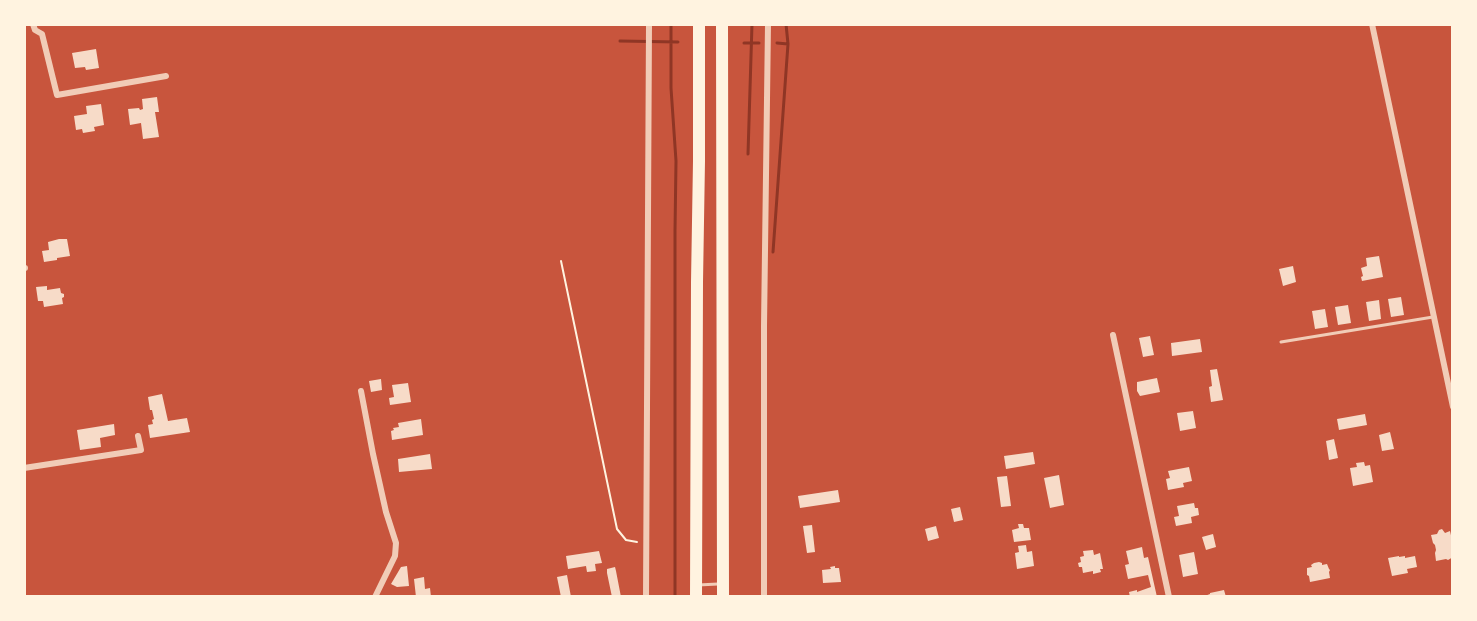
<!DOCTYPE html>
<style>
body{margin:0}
#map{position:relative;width:1477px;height:621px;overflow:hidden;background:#c8553d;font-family:"Exo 2",sans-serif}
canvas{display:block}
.frame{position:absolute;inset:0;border:26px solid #fff3e0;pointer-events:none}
</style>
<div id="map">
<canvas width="1477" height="621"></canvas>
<div class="frame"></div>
</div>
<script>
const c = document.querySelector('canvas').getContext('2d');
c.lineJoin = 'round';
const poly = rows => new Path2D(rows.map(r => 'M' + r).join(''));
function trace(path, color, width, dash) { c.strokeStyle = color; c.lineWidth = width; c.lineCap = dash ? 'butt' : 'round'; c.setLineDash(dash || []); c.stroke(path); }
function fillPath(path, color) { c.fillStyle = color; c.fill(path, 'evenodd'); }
const stream = poly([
 [671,24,671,88,676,161,675,231,675,597],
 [620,41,678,42],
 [744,43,759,43],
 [777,43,788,44],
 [748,154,752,24],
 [773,252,788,44,786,24]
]);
const building = poly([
 [96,49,99,68,86,70,85,67,75,68,72,53],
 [157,97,159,112,155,112,159,137,143,139,141,123,130,125,128,109,139,108,140,110,143,109,142,99],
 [101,104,104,125,94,127,95,131,83,133,82,129,76,130,74,116,87,114,86,106],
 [59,239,67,239,70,256,57,258,57,260,44,262,42,251,49,250,48,242],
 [1379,256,1383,277,1362,281,1361,277,1363,276,1361,268,1367,266,1366,258],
 [1293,266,1296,282,1283,286,1279,269],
 [47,286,47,290,60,288,61,293,64,294,64,297,62,298,63,304,44,307,43,301,38,301,36,287],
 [1401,297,1404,315,1391,317,1388,299],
 [1379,300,1381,319,1369,321,1366,302],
 [1348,305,1351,323,1338,325,1335,307],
 [1325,309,1328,327,1315,329,1312,311],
 [1150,336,1154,355,1143,357,1139,338],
 [1200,339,1202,352,1172,356,1171,343],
 [1217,369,1223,400,1211,402,1209,387,1212,386,1210,370],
 [1157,378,1160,392,1140,396,1137,391,1137,382],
 [381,379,382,390,371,392,369,381],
 [408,383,411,402,390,405,389,398,394,397,392,385],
 [162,394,168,421,187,418,190,432,150,438,148,425,153,424,152,420,154,419,152,410,150,410,148,397],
 [1193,411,1196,428,1180,431,1177,413],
 [1365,414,1367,425,1339,430,1337,419],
 [421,419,423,435,392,440,391,431,394,430,393,428,399,427,398,423],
 [114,424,115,435,100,438,101,447,80,450,77,430],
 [1390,432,1394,449,1382,451,1379,435],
 [1334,439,1338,458,1329,460,1326,441],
 [1033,452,1035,464,1006,469,1004,456],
 [430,454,432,469,399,472,398,459],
 [1364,462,1365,466,1370,465,1373,482,1353,486,1350,468,1357,467,1356,463],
 [1189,467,1192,481,1183,483,1184,487,1168,490,1166,479,1170,478,1168,471],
 [1059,475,1064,505,1050,508,1044,478],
 [1007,476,1011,506,1001,507,997,477],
 [838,490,840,502,800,508,798,496],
 [1194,503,1195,508,1198,508,1199,515,1191,517,1192,523,1176,526,1174,517,1179,516,1177,506],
 [960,507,963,520,954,522,951,509],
 [1018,524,1023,524,1024,528,1029,528,1031,540,1014,542,1012,530,1019,528],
 [812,525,815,552,807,553,803,526],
 [936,526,939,538,928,541,925,529],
 [1442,529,1445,533,1450,531,1453,544,1453,557,1448,560,1446,559,1436,561,1435,553,1436,550,1435,545,1433,543,1431,535,1437,534,1439,530],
 [1213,534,1216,547,1206,550,1202,537],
 [1026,545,1027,552,1032,551,1034,566,1017,569,1015,553,1019,552,1018,546],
 [1142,547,1144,558,1148,557,1157,597,1130,597,1129,592,1137,590,1137,592,1151,587,1148,575,1128,579,1125,565,1129,564,1126,551],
 [1093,550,1094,555,1100,553,1103,569,1100,569,1101,572,1093,574,1093,571,1083,573,1082,567,1079,567,1078,563,1081,562,1080,557,1084,556,1083,551],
 [599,551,602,563,595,564,596,571,587,572,586,566,568,569,566,556],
 [1194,552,1198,574,1183,577,1179,555],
 [1399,556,1399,557,1405,556,1405,558,1415,556,1417,567,1407,569,1408,573,1392,576,1388,558],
 [1319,562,1322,563,1322,565,1327,564,1329,569,1330,570,1329,572,1330,578,1310,582,1309,576,1307,575,1307,568,1312,567,1311,565,1314,563],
 [407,566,409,586,397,587,391,584,401,567],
 [835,566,835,568,839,568,841,582,823,583,822,570,831,569,830,567],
 [615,567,616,571,621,597,612,597,607,573,607,569],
 [567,575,571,597,561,597,557,577],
 [424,577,425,589,430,588,431,597,416,597,414,579],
 [1224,590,1226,597,1202,597,1210,594,1210,593]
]);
const path = poly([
 [561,261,617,529,626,540,637,542]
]);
const service = poly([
 [1281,342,1433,317],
 [698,585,718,584]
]);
const minor = poly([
 [33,24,35,30,42,34,57,95,166,76],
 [1372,24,1453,407],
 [24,268,25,268],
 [1113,335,1169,597],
 [361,391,373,454,386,512,396,543,395,556,375,597],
 [24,468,141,450,138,436],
 [646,597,649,24],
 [764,597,764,326,768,24]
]);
const motorway = poly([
 [722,24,723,597],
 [696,597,697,282,699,161,699,24]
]);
trace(stream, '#8f3625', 3);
fillPath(building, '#f7dbc8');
trace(path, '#fff3e0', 2);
trace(service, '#f1ccb7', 3);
trace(minor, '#f1ccb7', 6);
trace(motorway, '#fff3e0', 12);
</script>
